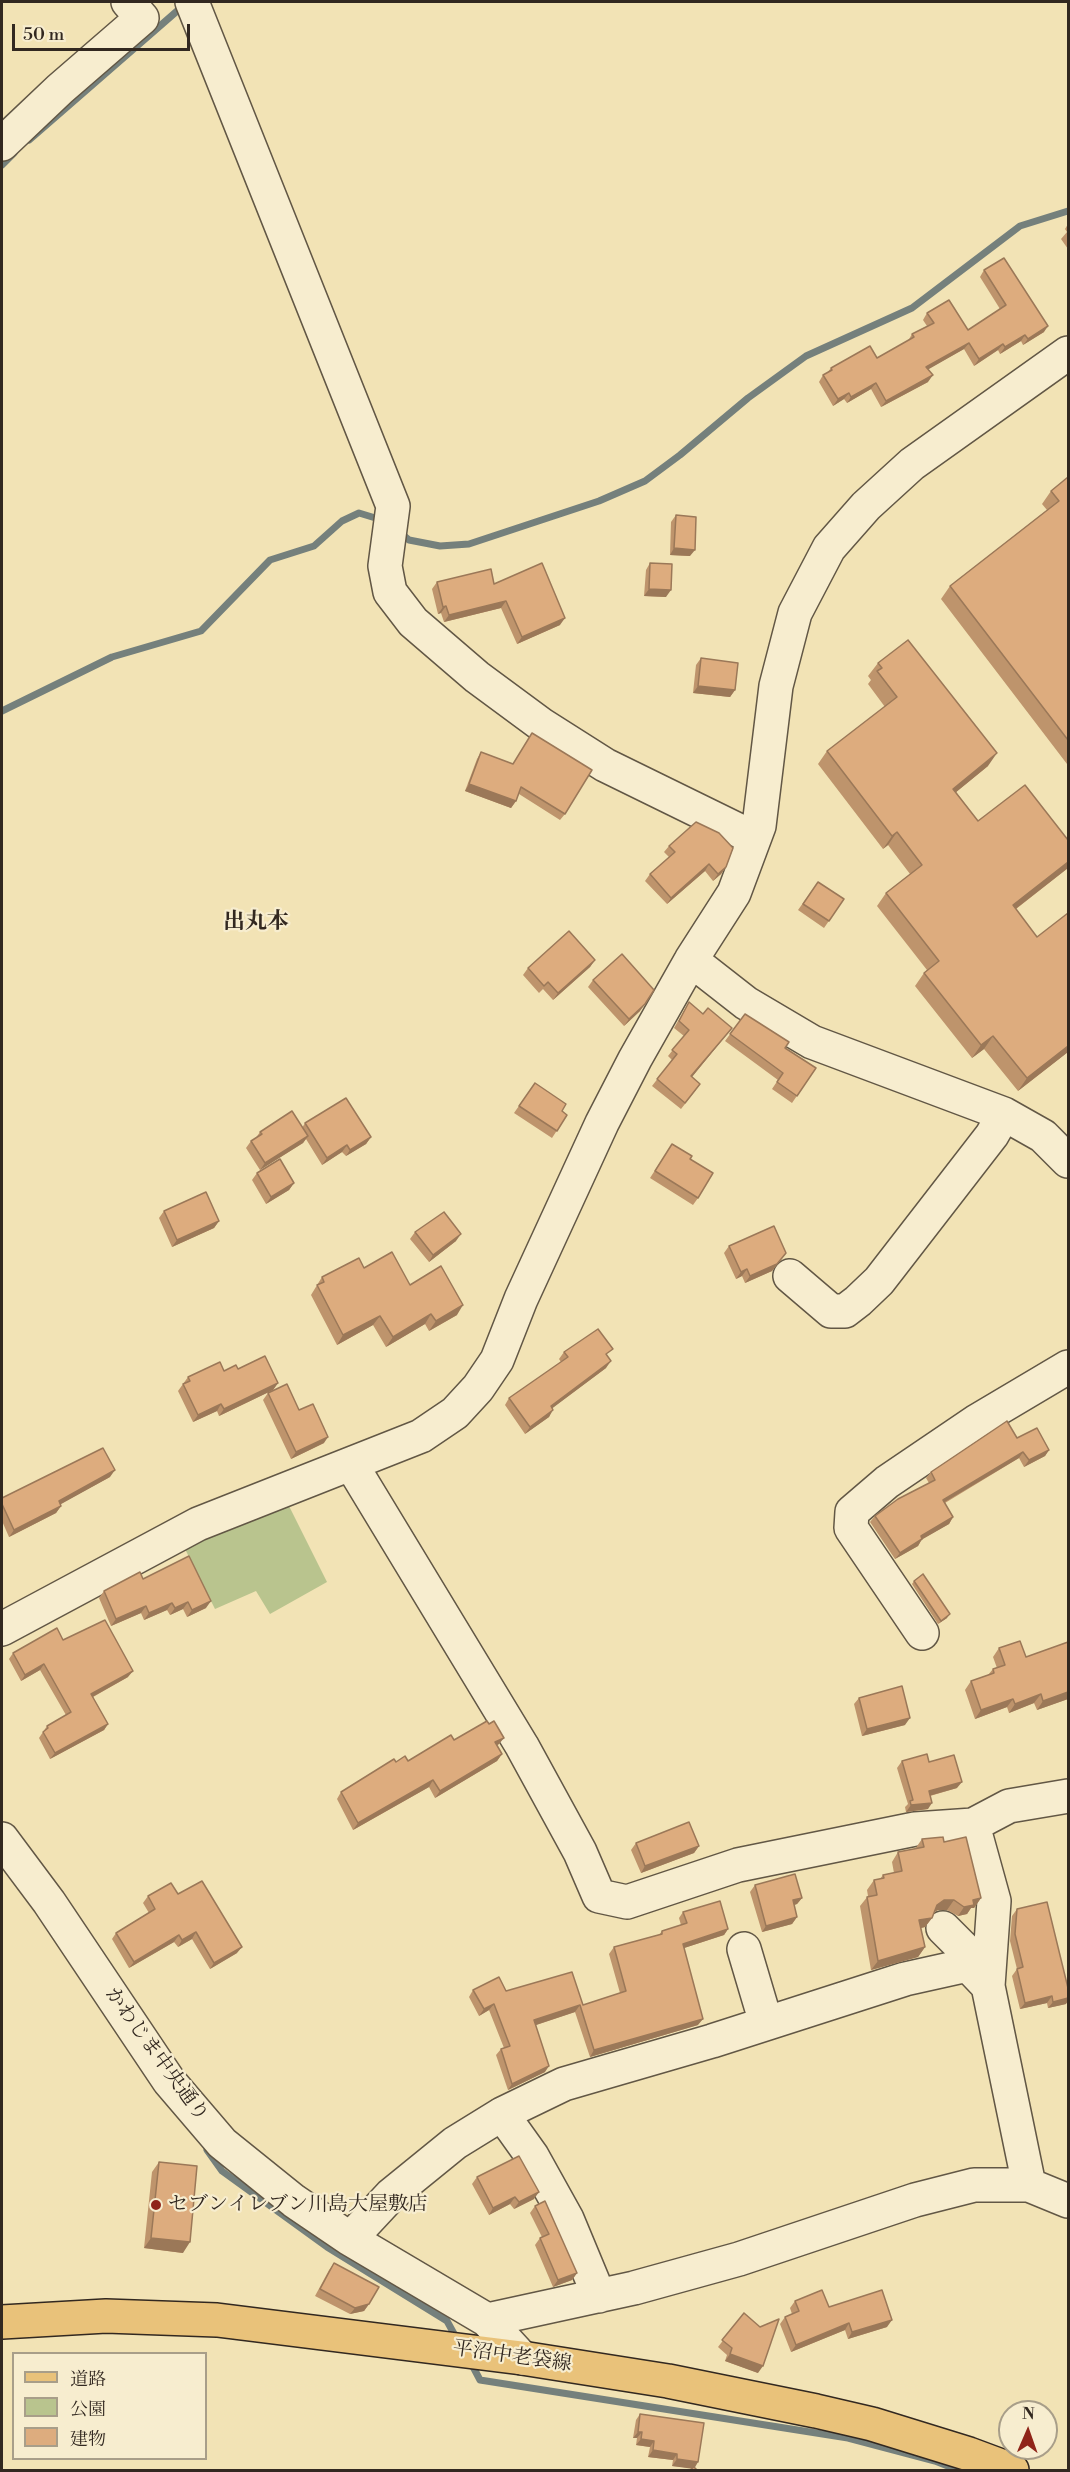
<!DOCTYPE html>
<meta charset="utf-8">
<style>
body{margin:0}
#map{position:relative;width:1070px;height:2472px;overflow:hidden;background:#f2e3b5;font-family:"Libre Bodoni","Noto Serif JP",serif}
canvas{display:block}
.frame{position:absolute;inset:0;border:3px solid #322820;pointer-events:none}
.legend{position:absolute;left:12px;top:2352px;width:195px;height:108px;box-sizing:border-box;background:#f7edcf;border:2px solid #a89e89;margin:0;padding:8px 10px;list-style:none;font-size:18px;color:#322820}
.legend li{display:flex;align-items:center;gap:12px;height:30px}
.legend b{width:30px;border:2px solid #a89e89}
.north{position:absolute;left:998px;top:2400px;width:60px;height:60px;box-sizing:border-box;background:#f7edcf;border:2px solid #a89e89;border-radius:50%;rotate:2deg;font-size:16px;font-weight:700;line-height:24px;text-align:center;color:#322820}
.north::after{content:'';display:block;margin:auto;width:21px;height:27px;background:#8f2418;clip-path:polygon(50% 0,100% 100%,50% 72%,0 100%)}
.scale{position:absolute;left:12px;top:24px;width:178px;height:27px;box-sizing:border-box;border:3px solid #322820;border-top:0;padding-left:8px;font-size:18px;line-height:21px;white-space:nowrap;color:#322820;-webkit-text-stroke:4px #f7edcf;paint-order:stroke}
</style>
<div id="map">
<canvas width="1070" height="2472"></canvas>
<div class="frame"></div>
<ul class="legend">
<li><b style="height:8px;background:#e9c27a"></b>道路</li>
<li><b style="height:16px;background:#b9c48e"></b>公園</li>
<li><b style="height:16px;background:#ddac7e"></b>建物</li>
</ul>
<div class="north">N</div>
<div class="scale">50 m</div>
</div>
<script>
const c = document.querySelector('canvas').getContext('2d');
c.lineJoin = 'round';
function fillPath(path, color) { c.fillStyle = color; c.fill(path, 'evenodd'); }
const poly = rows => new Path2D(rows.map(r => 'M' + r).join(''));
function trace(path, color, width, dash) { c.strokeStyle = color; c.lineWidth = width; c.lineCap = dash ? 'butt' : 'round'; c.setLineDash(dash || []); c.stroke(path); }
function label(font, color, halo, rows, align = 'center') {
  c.font = font + ' "Libre Bodoni","Noto Serif JP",serif'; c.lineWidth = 4.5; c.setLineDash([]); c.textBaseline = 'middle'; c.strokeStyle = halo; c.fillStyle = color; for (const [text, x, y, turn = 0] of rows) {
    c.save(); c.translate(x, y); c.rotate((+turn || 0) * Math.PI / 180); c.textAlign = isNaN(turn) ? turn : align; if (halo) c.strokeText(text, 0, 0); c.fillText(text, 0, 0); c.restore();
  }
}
const green = poly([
 [286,1500,327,1582,270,1614,256,1591,215,1609,184,1547]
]);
const stream = poly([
 [29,140,184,5],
 [2,165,14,153],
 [398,531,409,540,440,546,469,544,599,501,645,481,680,455,748,398,806,356,912,308,1020,226,1068,211],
 [2,711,112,657,201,631,270,560,314,546,342,521,359,513,382,520],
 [207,2150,222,2171,327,2247,447,2321,458,2341],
 [470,2361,480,2380,848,2438,935,2461,958,2470]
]);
const minor = poly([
 [192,2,393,506,385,566,390,592,413,622,477,677,542,725,605,765,754,838],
 [2,144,60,89,142,18,128,2],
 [691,960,746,1003,812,1042,1004,1114,1043,1136,1068,1161],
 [790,1276,831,1311,845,1311,858,1301,879,1281,992,1135,1004,1114],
 [351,1464,522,1746,580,1852,599,1896,627,1902,738,1865,915,1829,973,1825,1009,1806,1068,1796],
 [2,1629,198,1524,421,1436,455,1413,478,1388,497,1360,521,1299,602,1123,635,1059,691,960,734,893,759,826,776,686,795,613,829,548,866,506,912,464,1068,353],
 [922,1633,851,1528,852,1512,887,1482,977,1421,1068,1367],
 [973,1825,994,1901,988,1986,1029,2185],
 [2,1839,49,1902,169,2081,222,2143,294,2201,350,2239,487,2320,522,2358],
 [943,1928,964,1949,968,1965],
 [744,1949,766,2023],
 [502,2114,532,2156,567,2219,599,2296],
 [350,2239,391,2195,455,2143,502,2114,564,2084,712,2041,905,1979,968,1965,988,1986],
 [487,2320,634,2288,739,2259,915,2200,974,2185,1029,2185,1068,2201]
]);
const major = poly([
 [2,2322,106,2316,217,2320,522,2358,668,2381,816,2411,872,2424,969,2454,1012,2470]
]);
const wall = poly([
 [1068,224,1068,249,1061,239,1067,232,1065,229],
 [984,270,1044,332,1023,345,1021,341,1000,354,998,350,974,366,964,349,928,369,928,382,881,407,871,389,847,403,844,399,833,406,819,382,823,375,827,373,831,368,877,358,908,341,912,334,927,326,923,320,927,313,968,330,1000,309,980,277],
 [1068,477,1068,763,1067,764,941,599,950,586,1047,510,1042,504,1051,491],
 [676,515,690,556,670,555,671,522],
 [650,563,666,597,644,596,646,570],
 [437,582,494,584,560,625,517,644,501,608,444,622,441,613,438,614,432,589],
 [701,658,735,690,730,697,693,693,696,665],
 [878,663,988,766,956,792,978,821,1068,840,1068,868,1016,909,1068,1052,1018,1091,984,1049,972,1058,915,986,924,973,927,970,877,906,886,893,910,874,888,845,883,849,818,764,827,751,885,707,868,684,871,680,868,676],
 [532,733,565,814,560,820,519,794,516,801,511,808,465,791,477,759,481,752,513,764],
 [669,846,726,867,721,874,713,881,705,871,667,904,645,881,650,874,669,857,664,852],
 [818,882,844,899,824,928,798,910],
 [595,960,590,967,553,1000,543,989,539,993,523,975,528,968],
 [593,980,640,1011,624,1026,588,987],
 [689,1002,703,1014,732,1028,692,1077,696,1090,681,1109,652,1086,672,1060,668,1056,684,1036,674,1028],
 [745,1014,785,1048,816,1068,792,1103,772,1089,778,1080,725,1041],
 [535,1083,562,1111,567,1115,552,1138,514,1113],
 [305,1123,371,1137,366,1144,346,1156,342,1152,322,1165,306,1139,303,1143,260,1170,246,1148,251,1141,255,1139,260,1132,302,1128],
 [672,1144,690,1159,698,1198,693,1205,650,1178],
 [257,1173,294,1183,289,1190,266,1204,252,1180],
 [164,1211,219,1221,214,1228,172,1247,159,1218],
 [415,1232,456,1241,429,1262,410,1239],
 [729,1246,786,1253,772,1271,745,1283,742,1276,736,1279,724,1253],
 [364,1268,410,1285,457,1315,429,1331,425,1324,386,1347,373,1325,337,1345,311,1295,322,1277],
 [564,1352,608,1357,606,1368,552,1408,549,1417,525,1434,505,1405,509,1398,561,1362,559,1359],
 [238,1369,278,1383,273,1390,219,1416,217,1411,193,1422,178,1391,188,1377],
 [268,1393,299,1410,324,1443,291,1459,263,1400],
 [1017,1438,1049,1450,1045,1456,1024,1467,1019,1458,945,1503,953,1517,949,1524,922,1539,918,1546,895,1559,870,1522,875,1516,929,1483,926,1478,931,1472],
 [110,1477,60,1504,61,1506,56,1513,9,1537,2,1521,2,1498],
 [143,1579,206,1608,187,1617,183,1609,170,1615,167,1610,144,1620,141,1613,111,1626,99,1598,104,1591],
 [914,1581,947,1618,938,1624,912,1584],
 [63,1640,128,1677,93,1697,108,1724,104,1730,50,1759,39,1738,47,1726,66,1715,40,1670,21,1681,9,1659,13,1653],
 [1068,1642,1068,1699,1037,1710,1034,1703,1009,1713,1007,1707,975,1719,965,1690,971,1681,988,1675,993,1669,997,1668,993,1657,999,1648,1026,1657],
 [859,1698,905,1725,862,1736,854,1704],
 [454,1740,499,1744,497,1745,502,1754,497,1761,435,1798,429,1787,353,1830,337,1799,341,1792,396,1762,408,1761],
 [902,1761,929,1762,957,1788,930,1796,928,1809,906,1812,905,1807,908,1804,897,1768],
 [922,1839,944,1842,981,1898,974,1908,971,1908,967,1914,958,1916,947,1910,938,1910,934,1912,932,1918,925,1927,921,1928,925,1947,918,1957,871,1970,860,1906,868,1896,867,1890,874,1880,880,1879,883,1875,894,1873,892,1862,898,1852,915,1849],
 [636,1843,699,1846,694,1853,641,1873,631,1850],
 [755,1885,802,1898,797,1904,794,1905,797,1917,792,1924,762,1932,750,1892],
 [178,1894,237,1953,210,1969,192,1939,178,1947,174,1942,129,1968,112,1939,116,1933,149,1913,143,1903,148,1896],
 [1017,1909,1066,2004,1048,2008,1047,2003,1020,2009,1012,1976,1017,1969,1010,1941,1012,1916],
 [683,1912,728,1929,724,1935,684,1948,698,2025,590,2057,575,2012,536,2025,545,2072,508,2090,496,2055,501,2049,504,2048,489,2010,479,2016,469,1997,473,1990,506,1991,583,2005,620,1993,609,1954,614,1947,659,1935,662,1931,681,1925,679,1918],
 [159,2162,183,2253,144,2248,152,2172],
 [477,2177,534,2199,514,2209,510,2204,489,2215,472,2184],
 [535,2206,577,2273,572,2280,553,2287,535,2245,540,2238,542,2237,530,2213],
 [334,2263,369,2304,364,2311,350,2314,315,2296,329,2270],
 [795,2301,829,2307,887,2327,848,2339,845,2330,791,2352,780,2324,785,2317,792,2314,790,2308],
 [744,2313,758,2373,725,2361,727,2355,718,2347],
 [640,2414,692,2468,672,2466,673,2460,648,2457,650,2447,636,2445,637,2438,633,2438,636,2420]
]);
const shadedWall = poly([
 [1048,326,1044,332,1023,345,1028,339],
 [1025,335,1021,341,1000,354,1005,347],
 [969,343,964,349,922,373,926,367],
 [1003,344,998,350,974,366,979,359],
 [933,375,928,382,881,407,886,401],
 [876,383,871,389,847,403,851,397],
 [849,393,844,399,833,406,838,399],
 [674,548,695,550,690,556,670,555],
 [649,589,671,590,666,597,644,596],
 [506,601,501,608,444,622,449,615],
 [446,606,441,613,438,614,443,607],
 [565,618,560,625,517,644,522,637],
 [698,686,735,690,730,697,693,693],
 [997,753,988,766,944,802,953,789],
 [469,784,516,801,511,808,465,791],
 [897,832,888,845,883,849,892,836],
 [1068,862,1068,868,1004,918,1013,905],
 [709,864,705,871,667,904,671,898],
 [726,867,721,874,713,881,718,874],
 [595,960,590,967,553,1000,558,993],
 [645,1004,640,1011,624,1026,629,1019],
 [732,1028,727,1034,687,1083,691,1076],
 [993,1036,984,1049,972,1058,981,1045],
 [1068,1046,1068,1052,1018,1091,1027,1078],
 [308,1136,303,1143,260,1170,265,1163],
 [371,1137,366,1144,346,1156,350,1150],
 [347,1145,342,1152,322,1165,327,1158],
 [294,1183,289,1190,266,1204,271,1197],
 [219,1221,214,1228,172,1247,177,1240],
 [461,1234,456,1241,429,1262,433,1255],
 [786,1253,772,1271,745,1283,750,1276],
 [747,1269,742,1276,736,1279,741,1272],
 [463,1305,457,1315,429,1331,436,1321],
 [431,1314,425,1324,386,1347,393,1337],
 [380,1316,373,1325,337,1345,343,1335],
 [611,1361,606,1368,546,1413,551,1406],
 [278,1383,273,1390,219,1416,224,1409],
 [221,1404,217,1411,193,1422,198,1415],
 [553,1410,549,1417,525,1434,530,1427],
 [328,1437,324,1443,291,1459,296,1452],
 [1049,1450,1045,1456,1024,1467,1029,1460],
 [1023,1452,1019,1458,938,1506,943,1500],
 [115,1470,110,1477,54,1508,59,1501],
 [61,1506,56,1513,9,1537,14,1530],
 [953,1517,949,1524,916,1543,921,1536],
 [922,1539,918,1546,895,1559,900,1553],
 [211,1601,206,1608,187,1617,192,1610],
 [188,1602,183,1609,170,1615,175,1608],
 [172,1603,167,1610,144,1620,149,1613],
 [146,1606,141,1613,111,1626,116,1619],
 [950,1614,947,1618,938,1624,941,1621],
 [44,1664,40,1670,21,1681,25,1675],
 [133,1671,128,1677,87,1700,91,1694],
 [1068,1692,1068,1699,1037,1710,1043,1701],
 [1041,1694,1034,1703,1009,1713,1015,1704],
 [1013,1699,1007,1707,975,1719,981,1710],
 [910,1718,905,1725,862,1736,867,1729],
 [108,1724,104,1730,50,1759,55,1753],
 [504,1738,499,1744,490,1749,495,1742],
 [502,1754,497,1761,435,1798,440,1791],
 [433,1780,429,1787,353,1830,358,1823],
 [962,1782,957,1788,925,1797,929,1791],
 [932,1803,928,1809,906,1812,911,1805],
 [699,1846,694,1853,641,1873,645,1866],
 [802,1898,797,1904,788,1907,793,1900],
 [981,1898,974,1908,971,1908,967,1914,958,1916,964,1907,973,1900],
 [944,1900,954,1900,947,1910,938,1910,930,1914,937,1905],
 [797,1917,792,1924,762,1932,766,1926],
 [932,1918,925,1927,912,1930,919,1920],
 [728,1929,724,1935,678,1950,683,1944],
 [196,1932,192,1939,178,1947,182,1940],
 [179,1935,174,1942,129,1968,134,1962],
 [242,1947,237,1953,210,1969,214,1963],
 [925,1947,918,1957,871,1970,878,1961],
 [1052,1996,1047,2003,1020,2009,1025,2003],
 [1068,1998,1068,2001,1066,2004,1048,2008,1053,2002],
 [494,2004,489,2010,479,2016,484,2009],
 [580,2005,575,2012,530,2027,534,2020],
 [703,2019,698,2025,590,2057,594,2050],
 [549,2066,545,2072,508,2090,512,2084],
 [539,2192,534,2199,514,2209,519,2202],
 [515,2197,510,2204,489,2215,493,2208],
 [151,2238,190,2242,183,2253,144,2248],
 [577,2273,572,2280,553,2287,558,2280],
 [369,2304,364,2311,350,2314,355,2308],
 [892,2320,887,2327,848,2339,852,2332],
 [849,2323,845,2330,791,2352,796,2345],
 [730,2354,763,2366,758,2373,725,2361],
 [638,2432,642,2432,637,2438,633,2438],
 [641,2439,654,2441,650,2447,636,2445],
 [653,2450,677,2454,673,2460,648,2457],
 [677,2459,698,2462,694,2469,672,2466]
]);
const building = poly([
 [1004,258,1048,326,1028,339,1025,335,1005,347,1003,344,979,359,969,343,926,367,933,375,886,401,876,383,851,397,849,393,838,399,823,375,832,370,831,368,870,346,877,358,914,337,912,334,934,323,927,313,949,300,968,330,1006,305,984,270,1004,258],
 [1068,477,1068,740,950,586,1059,501,1051,491,1068,477],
 [676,515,696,517,695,550,674,548,676,515],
 [542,563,565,618,522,637,506,601,449,615,446,606,443,607,437,582,491,569,494,584,542,563],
 [650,563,672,564,671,590,649,589,650,563],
 [908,640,997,753,953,789,978,821,1025,785,1068,840,1068,862,1013,905,1037,937,1068,913,1068,1046,1027,1078,993,1036,981,1045,924,973,939,961,886,893,922,865,897,832,892,836,827,751,897,697,877,671,882,668,878,663,908,640],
 [701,658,738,663,735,690,698,686,701,658],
 [532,733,592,770,565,814,521,787,516,801,469,784,481,752,513,764,532,733],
 [696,822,719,833,733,848,726,867,718,874,709,864,671,898,650,874,675,852,669,846,696,822],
 [818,882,844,899,829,921,803,904,818,882],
 [569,931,595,960,558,993,548,982,544,986,528,968,569,931],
 [622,954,654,990,645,1004,629,1019,593,980,622,954],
 [689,1002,703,1014,708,1008,732,1028,691,1076,700,1084,685,1103,657,1079,677,1054,672,1050,689,1030,679,1021,689,1002],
 [745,1014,789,1042,785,1048,816,1068,797,1096,777,1082,783,1073,730,1034,745,1014],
 [535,1083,566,1104,562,1111,567,1115,557,1131,519,1106,535,1083],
 [346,1098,371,1137,350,1150,347,1145,327,1158,305,1123,346,1098],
 [292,1111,308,1136,265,1163,251,1141,262,1134,260,1132,292,1111],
 [672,1144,692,1156,690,1159,713,1173,698,1198,655,1171,672,1144],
 [280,1159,294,1183,271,1197,257,1173,280,1159],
 [206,1192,219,1221,177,1240,164,1211,206,1192],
 [444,1212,461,1234,433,1255,415,1232,444,1212],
 [774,1226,786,1253,777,1264,750,1276,747,1269,741,1272,729,1246,774,1226],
 [392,1252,410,1285,441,1266,463,1305,436,1321,431,1314,393,1337,380,1316,343,1335,317,1285,324,1282,322,1277,359,1258,364,1268,392,1252],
 [598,1329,613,1349,606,1354,611,1361,551,1406,553,1410,530,1427,509,1398,568,1357,564,1352,598,1329],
 [265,1356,278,1383,224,1409,221,1404,198,1415,183,1384,190,1381,188,1377,220,1362,224,1371,236,1365,238,1369,265,1356],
 [287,1384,299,1410,313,1404,328,1437,296,1452,268,1393,287,1384],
 [1007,1421,1017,1438,1037,1428,1049,1450,1029,1460,1023,1452,943,1500,953,1517,921,1536,922,1539,900,1553,875,1516,898,1499,935,1480,931,1472,1007,1421],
 [103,1448,115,1470,59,1501,61,1506,14,1530,2,1504,2,1498,103,1448],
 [189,1556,211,1601,192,1610,188,1602,175,1608,172,1603,149,1613,146,1606,116,1619,104,1591,140,1572,143,1579,189,1556],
 [923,1574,950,1614,941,1621,914,1581,923,1574],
 [105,1620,133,1671,91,1694,108,1724,55,1753,43,1732,48,1728,47,1726,71,1712,44,1664,25,1675,13,1653,57,1628,63,1640,105,1620],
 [1020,1641,1026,1657,1068,1642,1068,1692,1043,1701,1041,1694,1015,1704,1013,1699,981,1710,971,1681,994,1673,993,1669,1005,1665,999,1648,1020,1641],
 [902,1686,910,1718,867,1729,859,1698,902,1686],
 [487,1721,489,1724,494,1721,504,1738,495,1742,502,1754,440,1791,433,1780,358,1823,341,1792,394,1759,396,1762,405,1756,408,1761,451,1735,454,1740,487,1721],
 [927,1754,929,1762,954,1755,962,1782,929,1791,932,1803,911,1805,910,1801,913,1800,902,1761,927,1754],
 [689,1822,699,1846,645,1866,636,1843,689,1822],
 [943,1837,944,1842,966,1837,981,1898,973,1900,974,1905,964,1907,954,1900,944,1900,937,1905,932,1918,919,1920,925,1947,878,1961,867,1897,877,1895,874,1880,884,1878,883,1875,902,1871,898,1852,924,1847,922,1839,943,1837],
 [795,1874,802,1898,793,1900,797,1917,766,1926,755,1885,795,1874],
 [202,1881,242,1947,214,1963,196,1932,182,1940,179,1935,134,1962,116,1933,155,1909,148,1896,171,1883,178,1894,202,1881],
 [720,1901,728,1929,683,1944,703,2019,594,2050,580,2005,534,2020,549,2066,512,2084,501,2049,510,2046,494,2004,484,2009,473,1990,499,1977,506,1991,572,1972,583,2005,626,1991,614,1947,662,1934,662,1931,687,1923,683,1912,720,1901],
 [1047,1902,1068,1988,1068,1998,1053,2002,1052,1996,1025,2003,1017,1969,1023,1967,1015,1934,1017,1909,1047,1902],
 [519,2156,539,2192,519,2202,515,2197,493,2208,477,2177,519,2156],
 [159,2162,197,2166,190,2242,151,2238,159,2162],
 [545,2201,577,2273,558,2280,540,2238,549,2234,535,2206,545,2201],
 [334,2263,379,2287,369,2304,355,2308,320,2289,334,2263],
 [822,2290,829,2307,882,2290,892,2320,852,2332,849,2323,796,2345,785,2317,799,2311,795,2301,822,2290],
 [744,2313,760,2327,779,2319,763,2366,730,2354,732,2348,722,2340,744,2313],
 [640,2414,704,2423,698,2462,677,2459,677,2454,653,2450,654,2441,641,2439,642,2432,638,2432,640,2414],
 [694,2467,697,2470,690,2470,694,2467]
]);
const markers = [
 [156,2205,6,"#8f2418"]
];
const streetNames = [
 ["かわじま中央通り",156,2055,54],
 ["平沼中老袋線",512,2357,8]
];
const poiNames = [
 ["セブンイレブン川島大屋敷店",168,2205]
];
const quarterNames = [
 ["出丸本",256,923]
];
fillPath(green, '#b9c48e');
trace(stream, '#75807c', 7);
trace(minor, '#625745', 36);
trace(major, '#322820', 36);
trace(minor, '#f7edcf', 33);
trace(major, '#e9c27a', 33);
fillPath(wall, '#be946c');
fillPath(shadedWall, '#9b7858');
fillPath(building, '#ddac7e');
trace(building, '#9b7858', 1.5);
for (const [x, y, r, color] of markers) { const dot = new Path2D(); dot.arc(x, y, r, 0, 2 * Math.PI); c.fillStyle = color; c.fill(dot); trace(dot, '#f7edcf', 2); }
label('20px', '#322820', '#f7edcf', streetNames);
label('20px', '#322820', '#f7edcf', poiNames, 'left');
label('bold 22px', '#322820', '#f7edcf', quarterNames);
</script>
